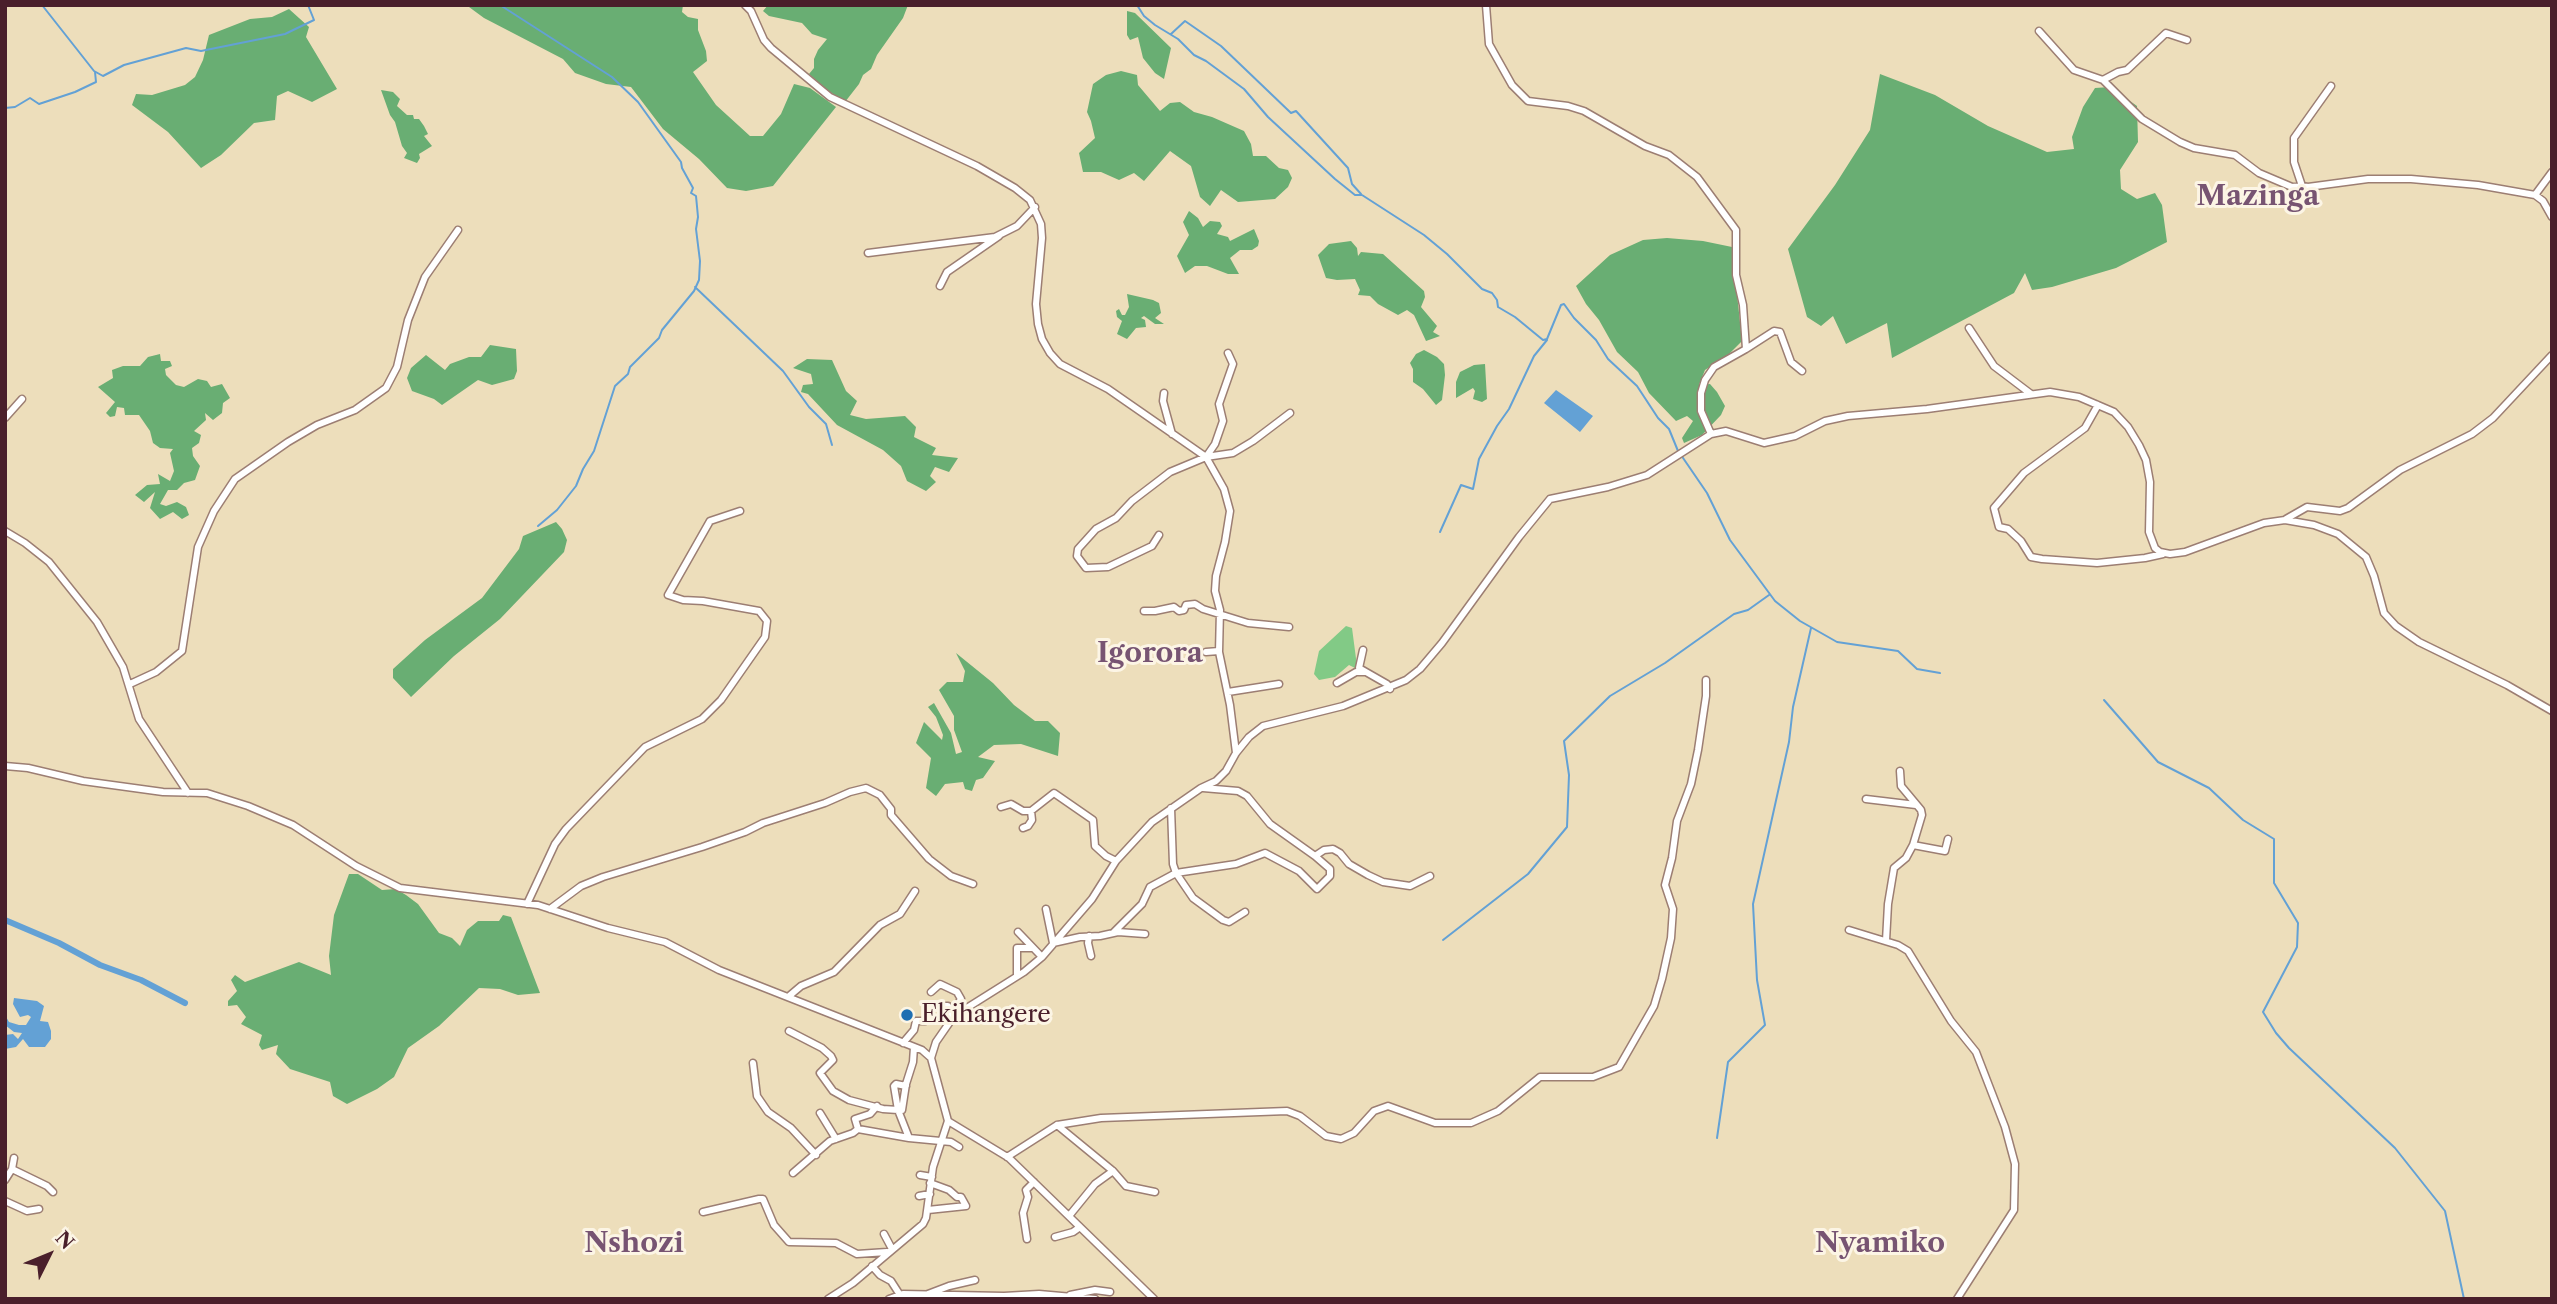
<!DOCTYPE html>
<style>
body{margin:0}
#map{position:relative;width:2557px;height:1304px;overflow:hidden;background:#eddebb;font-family:"Libre Caslon Text",serif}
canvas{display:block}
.frame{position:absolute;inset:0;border:7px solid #4a1f2b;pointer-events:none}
.north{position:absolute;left:14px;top:1220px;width:70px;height:70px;-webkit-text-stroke:5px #fcf5e5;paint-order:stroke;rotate:47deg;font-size:19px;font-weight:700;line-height:28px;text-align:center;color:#4a1f2b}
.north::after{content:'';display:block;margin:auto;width:24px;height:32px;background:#4a1f2b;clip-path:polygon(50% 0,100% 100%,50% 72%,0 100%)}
</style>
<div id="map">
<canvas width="2557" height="1304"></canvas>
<div class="frame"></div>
<div class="north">N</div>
</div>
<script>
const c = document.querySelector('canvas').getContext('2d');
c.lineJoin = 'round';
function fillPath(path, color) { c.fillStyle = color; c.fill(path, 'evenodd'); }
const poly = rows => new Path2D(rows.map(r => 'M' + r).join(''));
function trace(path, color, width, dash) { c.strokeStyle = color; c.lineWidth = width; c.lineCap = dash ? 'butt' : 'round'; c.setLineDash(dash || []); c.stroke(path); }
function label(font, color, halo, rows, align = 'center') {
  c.font = font + ' "Libre Caslon Text",serif'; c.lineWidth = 6; c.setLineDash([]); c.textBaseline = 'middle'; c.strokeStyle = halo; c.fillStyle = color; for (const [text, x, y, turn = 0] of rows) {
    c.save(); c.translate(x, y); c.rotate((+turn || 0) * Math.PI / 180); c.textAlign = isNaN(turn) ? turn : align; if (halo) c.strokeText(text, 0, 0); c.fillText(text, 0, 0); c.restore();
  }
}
const green = poly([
 [1346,626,1352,628,1357,666,1355,668,1349,665,1335,677,1319,680,1314,674,1319,651]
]);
const forest = poly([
 [460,5,683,5,682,12,688,17,698,19,698,30,706,51,707,61,693,72,716,105,750,136,763,136,781,114,794,84,810,88,836,107,773,186,746,191,727,188,699,159,663,129,631,87,606,84,575,73,563,59,484,18,469,7],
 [768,5,908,5,903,18,877,55,871,69,863,75,859,84,845,102,827,90,809,74,814,68,814,59,818,50,827,39,812,34,802,23,769,16,763,11],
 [289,9,309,27,306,37,337,89,312,102,288,91,277,96,275,120,254,123,221,155,201,168,168,132,132,105,136,94,152,95,185,85,195,77,203,60,209,35,250,19,272,17],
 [1127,11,1135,13,1171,48,1164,79,1155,73,1143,58,1138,37,1130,40,1127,35],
 [1121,71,1137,75,1138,85,1160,111,1170,103,1180,102,1194,112,1212,117,1244,131,1251,144,1253,156,1266,156,1279,168,1288,170,1292,178,1288,187,1275,199,1238,202,1221,190,1210,206,1200,197,1191,166,1170,151,1144,181,1134,173,1119,180,1101,172,1083,172,1079,153,1095,138,1091,121,1087,112,1093,84,1106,75],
 [1880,74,1935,95,1988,126,2047,152,2074,149,2072,137,2083,107,2095,88,2110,87,2137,106,2138,142,2120,170,2121,189,2137,199,2155,193,2162,205,2167,242,2116,268,2052,287,2032,290,2025,273,2014,293,1892,358,1887,323,1846,344,1833,316,1821,326,1807,317,1788,249,1835,185,1870,130],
 [381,90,393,92,400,99,397,106,407,115,413,115,414,119,419,119,424,126,428,134,424,136,432,146,419,154,420,158,417,163,404,158,407,153,402,146,395,122,390,115],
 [1189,211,1198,218,1203,227,1210,221,1220,222,1222,226,1217,234,1228,237,1230,241,1254,229,1259,241,1258,246,1252,250,1240,250,1230,258,1239,274,1228,274,1207,266,1195,266,1185,273,1177,256,1189,235,1183,222],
 [1667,238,1703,241,1732,247,1742,341,1728,355,1705,370,1699,385,1710,384,1717,392,1725,406,1721,415,1702,435,1684,443,1682,438,1693,421,1687,416,1676,421,1649,393,1638,372,1617,352,1599,320,1586,304,1576,286,1610,255,1643,240],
 [1351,241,1357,248,1358,256,1361,252,1383,254,1424,291,1425,297,1421,307,1437,326,1433,332,1440,336,1426,341,1414,315,1407,310,1398,315,1378,304,1370,296,1358,295,1360,290,1355,279,1337,280,1326,278,1318,255,1329,244],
 [1127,294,1153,300,1159,303,1161,313,1155,318,1164,324,1155,324,1144,316,1141,318,1145,320,1146,327,1136,328,1127,339,1117,334,1122,321,1117,317,1116,311,1119,309,1122,315,1125,315,1129,307],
 [490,345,516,349,517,371,514,379,492,385,478,380,442,405,434,399,412,391,407,378,411,368,426,355,445,370,450,364,469,357,481,357],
 [1424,350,1437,357,1444,364,1445,375,1442,400,1436,405,1423,389,1413,382,1413,369,1410,363,1416,354],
 [160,354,161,361,170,361,172,366,165,369,166,375,176,385,184,387,198,379,207,381,211,387,222,384,230,398,223,403,222,413,213,420,205,413,206,420,194,431,201,435,199,443,192,448,193,456,200,466,195,480,184,483,177,490,168,490,160,504,166,506,177,502,186,507,189,515,182,519,173,512,160,519,150,508,155,492,144,502,135,495,147,485,160,484,158,474,170,481,174,471,170,453,173,449,160,448,153,443,150,431,139,415,125,415,124,408,117,407,115,416,110,417,106,413,115,402,98,387,113,378,112,370,123,366,140,366,148,357],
 [807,359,832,360,846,391,857,401,850,415,866,419,905,416,916,427,914,437,936,448,932,455,958,458,949,472,935,467,930,476,936,482,926,491,907,481,901,466,883,450,837,425,808,394,801,392,803,385,813,384,811,374,793,368],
 [1485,364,1487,399,1482,402,1473,399,1475,391,1473,388,1456,398,1456,382,1460,372,1474,365],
 [556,522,562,529,567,540,564,552,500,619,454,656,411,697,393,678,393,669,425,640,482,598,519,549,523,536],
 [956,653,993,683,1014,705,1035,721,1048,721,1060,733,1058,756,1021,744,994,745,978,757,995,761,983,778,976,780,972,791,965,789,963,782,945,784,936,796,926,788,931,758,916,743,924,722,942,740,943,735,936,717,928,707,934,703,951,733,956,754,962,752,954,730,954,716,939,690,947,682,963,682,965,671],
 [349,874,358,874,382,890,396,889,406,895,418,904,439,933,452,938,460,946,467,930,478,921,499,921,503,915,511,917,540,993,518,995,500,989,479,988,439,1026,408,1048,394,1077,377,1089,347,1104,333,1096,330,1082,290,1069,276,1054,278,1045,262,1050,259,1045,262,1035,241,1024,246,1017,237,1005,228,1006,228,1001,237,991,231,980,235,975,245,982,299,962,331,975,329,956,334,915]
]);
const water = poly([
 [1556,390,1593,416,1580,432,1544,403],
 [14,998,37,1001,44,1006,40,1021,48,1022,51,1031,51,1039,45,1047,29,1047,23,1039,16,1047,5,1049,5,1035,13,1034,18,1039,22,1033,14,1032,5,1025,5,1015,9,1022,19,1025,26,1025,31,1017,28,1015,20,1017,13,1004]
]);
const stream = poly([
 [42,5,94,71,103,76,124,65,186,48,201,51,285,34,314,20,308,5],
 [500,5,612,77,638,102,681,162,682,168,693,188,691,193,696,196,698,217,696,229,700,261,699,280,694,291,662,330,659,338,630,367,628,374,615,386,594,451,583,469,576,486,557,510,538,526],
 [1137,5,1144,16,1155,25,1178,39,1194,55,1206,61,1244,89,1268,117,1335,179,1355,195,1362,195,1424,235,1447,254,1482,289,1492,293,1497,300,1498,307,1515,317,1543,340,1547,339,1561,305,1564,304,1574,318,1596,340,1608,359,1637,386,1658,418,1669,429,1678,451],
 [1171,34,1185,21,1221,46,1291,113,1296,111,1348,168,1352,184,1361,194],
 [5,108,15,107,30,98,39,104,75,92,96,82,95,72],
 [695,287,783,371,809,407,826,424,832,445],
 [1681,455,1707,493,1730,540,1775,601,1800,621,1837,642,1898,651,1917,669,1940,673],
 [1440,532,1461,485,1473,489,1479,459,1497,426,1509,409,1534,356,1547,340],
 [2104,700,2158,762,2209,788,2243,820,2274,839,2274,883,2298,923,2297,947,2263,1012,2276,1033,2289,1048,2395,1148,2445,1211,2464,1299],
 [1443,940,1528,874,1567,827,1569,775,1564,741,1610,696,1665,663,1734,614,1748,610,1769,595],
 [1717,1138,1728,1062,1765,1025,1757,980,1753,904,1789,742,1793,707,1811,628]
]);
const canal = poly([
 [5,920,59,943,100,965,141,980,185,1003]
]);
const minor = poly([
 [745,5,751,11,764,40,771,48,830,97,977,166,1015,188,1030,200,1041,224,1042,238,1036,304,1038,324,1042,339,1050,353,1060,364,1108,389,1206,457,1224,489,1230,511,1225,542,1216,576,1215,591,1220,610,1219,652,1230,705,1236,753],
 [1486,5,1489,44,1512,85,1528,101,1568,106,1584,111,1645,146,1669,155,1697,177,1736,230,1736,275,1743,305,1746,349,1714,367,1705,380,1701,393,1701,411,1711,434],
 [2039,31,2074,70,2103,80,2142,119,2180,142,2194,148,2235,155,2259,173,2292,187,2302,186],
 [2103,80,2118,72,2127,70,2166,33,2187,40],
 [2331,86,2294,138,2294,162,2302,186,2308,187,2368,179,2411,179,2478,185,2535,195,2543,201,2552,217],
 [2535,195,2552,172],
 [868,253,995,237,1017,226,1035,207],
 [940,286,947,272,999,236],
 [1969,328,1994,366,2031,394],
 [1746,349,1774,331,1780,332,1791,362,1802,371],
 [1164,393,1163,401,1172,434],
 [2098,405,2085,428,2024,473,1994,508,1999,527,2008,529,2021,541,2031,557,2042,559,2097,563,2145,558,2163,554],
 [5,418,22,399],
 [1206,457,1233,453,1253,441,1290,413],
 [2286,519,2307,507,2340,511,2348,508,2400,470,2472,434,2493,418,2552,355],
 [5,531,25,543,49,562,97,622,123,667,139,719,188,793],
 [1159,535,1152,546,1108,567,1086,568,1077,556,1078,549,1096,529,1116,518,1132,501,1170,472,1206,457,1215,444,1223,421,1219,404,1233,364,1228,353],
 [1144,611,1155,611,1174,607,1179,611,1184,610,1186,605,1195,604,1203,609,1248,623,1289,627],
 [1363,650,1359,668,1387,684,1390,689],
 [1206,652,1219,651],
 [1337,683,1356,672,1364,672],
 [130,684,156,672,182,651,198,547,214,511,235,479,288,442,317,425,355,410,386,388,397,367,408,320,425,277,458,230],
 [1228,692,1279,684],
 [5,766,28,768,83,781,163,792,207,793,248,806,293,825,356,866,400,888,538,905,608,928,665,942,719,970,922,1050,931,1058,948,1121,1009,1158,1154,1299],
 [1203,788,1238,791,1247,796,1270,824,1315,856,1324,850,1333,849,1340,853,1349,864,1368,875,1383,882,1410,886,1430,876],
 [1866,799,1916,805],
 [1001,807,1011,804,1023,811,1031,811,1054,793,1093,820,1095,846,1106,856,1116,861],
 [1171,808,1173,864,1176,873,1236,864,1265,853,1299,871,1317,889,1330,876,1330,869,1315,856],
 [1023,828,1028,826,1032,820,1031,811],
 [1913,845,1945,851,1948,839],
 [527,904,555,844,566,829,645,747,702,719,721,700,765,637,767,621,759,611,703,601,683,600,668,595,710,521,740,511],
 [550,909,581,886,603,877,702,847,745,832,763,823,825,803,850,792,866,788,880,795,891,809,891,815,929,859,951,876,973,884],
 [1046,909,1053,943,1080,937,1100,936,1118,932,1145,934],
 [1849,930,1898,945,1908,951,1951,1021,1976,1052,2005,1127,2015,1164,2014,1210,1957,1299],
 [1018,932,1042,957],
 [1113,933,1142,904,1150,887,1176,873,1193,898,1223,920,1229,922,1245,912],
 [1089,936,1088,943,1091,956],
 [1886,941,1888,904,1894,868,1906,858,1913,845,1922,815,1921,810,1901,786,1900,771],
 [1017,976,1017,948,1033,948],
 [931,992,940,984,957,992,961,999,958,1004,959,1013],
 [788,997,801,986,834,972,880,925,900,914,915,891],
 [945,1006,948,1006,949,1013,953,1018],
 [789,1031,822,1048,831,1056,833,1060,820,1073,833,1091,849,1100,883,1109,898,1110],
 [903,1043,914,1030,916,1021,925,1021],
 [931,1058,936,1042,954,1016,1024,972,1042,957,1092,899,1116,861,1152,822,1201,788,1216,781,1226,771,1236,753,1249,737,1263,726,1343,706,1406,680,1420,669,1442,643,1519,537,1550,499,1608,487,1647,475,1711,434,1726,431,1764,443,1795,436,1825,421,1848,416,1927,409,2050,392,2079,397,2114,412,2128,427,2139,445,2146,460,2150,482,2149,532,2155,548,2160,552,2170,554,2185,552,2264,523,2285,520,2314,525,2338,534,2366,557,2374,576,2384,613,2396,626,2419,642,2507,685,2552,711],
 [753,1063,757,1096,768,1112,791,1128,816,1155],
 [906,1086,896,1084,894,1086,898,1110,909,1138,951,1142,959,1147],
 [902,1110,906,1084,913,1062,914,1047],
 [820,1113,836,1139],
 [1057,1125,1113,1171,1126,1186,1155,1192],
 [858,1129,855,1119,870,1114,877,1106],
 [1007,1157,1057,1125,1101,1118,1287,1111,1300,1116,1326,1136,1341,1139,1354,1133,1374,1111,1388,1106,1435,1123,1471,1123,1498,1111,1540,1077,1593,1077,1619,1067,1654,1006,1662,979,1671,938,1673,909,1665,885,1672,858,1677,821,1691,784,1698,750,1706,696,1706,680],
 [12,1169,47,1186,53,1192],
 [793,1173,830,1141,853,1133,858,1129,909,1138],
 [920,1175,932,1177],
 [5,1180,12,1169,14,1158],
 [919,1196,930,1194],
 [5,1201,27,1211,39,1209],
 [928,1210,966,1206,961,1197,957,1197,949,1190,930,1183],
 [703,1212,759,1199,763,1199,774,1225,789,1242,836,1243,857,1254,887,1252],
 [1069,1216,1095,1184,1113,1171],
 [884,1234,892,1249],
 [1055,1237,1073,1232,1080,1227],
 [1027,1239,1023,1213,1028,1197,1026,1190,1034,1182],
 [872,1266,880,1275,891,1281,900,1295],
 [1070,1295,1095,1290,1110,1292],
 [828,1299,853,1283,923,1224,926,1218,933,1167,948,1121],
 [889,1299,903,1294,1004,1296,1039,1294,1095,1299],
 [925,1299,928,1294,949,1286,975,1280]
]);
const markers = [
 [907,1015,7,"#1f6fb2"]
];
const poiNames = [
 ["Ekihangere",921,1015]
];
const quarterNames = [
 ["Mazinga",2258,197],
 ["Igorora",1150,654],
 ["Nshozi",634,1244],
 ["Nyamiko",1880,1244]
];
fillPath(green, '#82ca86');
fillPath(forest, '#69ae73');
fillPath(water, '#63a1d5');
trace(stream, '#63a1d5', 2);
trace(canal, '#63a1d5', 6);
trace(minor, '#9c7e73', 9);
trace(minor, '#fff', 6);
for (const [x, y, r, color] of markers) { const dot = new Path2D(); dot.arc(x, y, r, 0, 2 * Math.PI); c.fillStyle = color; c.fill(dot); trace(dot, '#fcf5e5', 2.5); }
label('24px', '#4a1f2b', '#fcf5e5', poiNames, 'left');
label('bold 28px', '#775472', '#fcf5e5', quarterNames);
</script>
